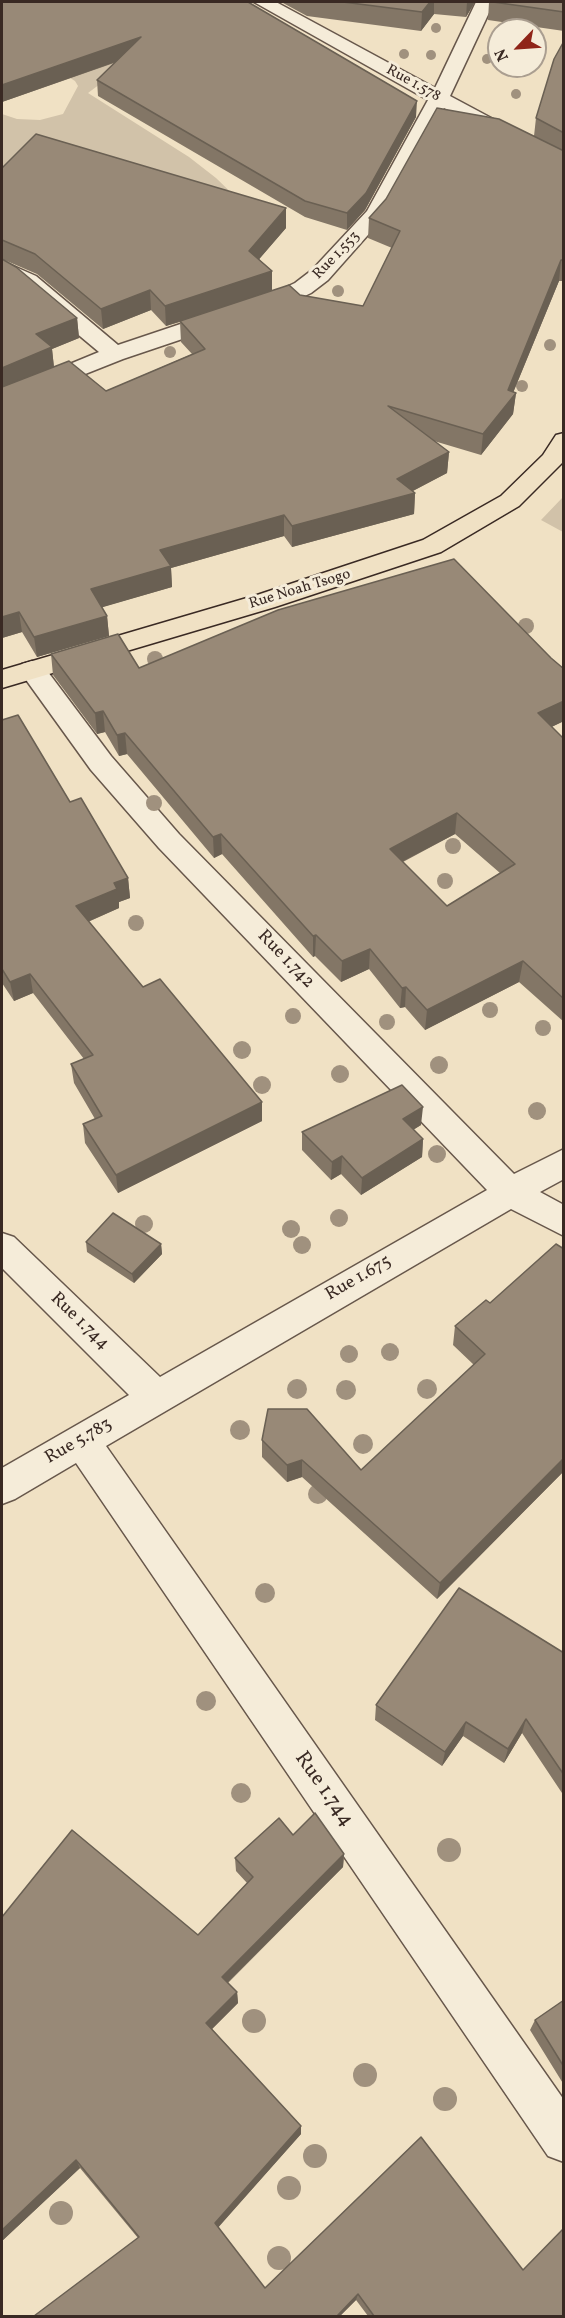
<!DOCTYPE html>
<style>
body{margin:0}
#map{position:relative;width:565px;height:2318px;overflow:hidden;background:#f0e1c4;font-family:Vollkorn,serif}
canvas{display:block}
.frame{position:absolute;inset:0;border:3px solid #392923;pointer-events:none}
.north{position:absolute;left:487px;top:18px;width:60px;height:60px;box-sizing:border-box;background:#f5ecd9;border:2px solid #aa9e90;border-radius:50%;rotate:245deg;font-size:16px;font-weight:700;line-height:24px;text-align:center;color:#392923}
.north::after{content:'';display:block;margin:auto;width:21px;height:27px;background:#8f2418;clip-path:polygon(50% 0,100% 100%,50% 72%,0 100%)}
</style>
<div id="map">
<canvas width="565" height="2318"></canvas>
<div class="frame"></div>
<div class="north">N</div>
</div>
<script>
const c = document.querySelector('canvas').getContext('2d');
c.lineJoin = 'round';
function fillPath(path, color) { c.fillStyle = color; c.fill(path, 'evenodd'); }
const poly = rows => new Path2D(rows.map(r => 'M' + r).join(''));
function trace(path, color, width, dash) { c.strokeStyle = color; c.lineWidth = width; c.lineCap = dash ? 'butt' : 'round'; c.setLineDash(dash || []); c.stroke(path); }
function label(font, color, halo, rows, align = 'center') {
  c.font = font + ' Vollkorn,serif'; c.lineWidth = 6; c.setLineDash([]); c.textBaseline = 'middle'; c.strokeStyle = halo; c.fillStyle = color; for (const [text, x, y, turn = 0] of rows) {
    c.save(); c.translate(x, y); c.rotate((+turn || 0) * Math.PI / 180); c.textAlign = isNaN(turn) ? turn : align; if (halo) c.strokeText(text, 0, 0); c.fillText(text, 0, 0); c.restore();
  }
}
const green = poly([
 [129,43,100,84,88,93,189,157,216,178,246,207,2,175,2,114,17,119,40,120,63,114,78,86,75,81,62,73],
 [563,497,563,532,541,520]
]);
const minor = poly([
 [254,2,276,2,435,88,476,2,494,2,450,96,564,157,564,172,444,108,383,218,328,280,311,293,292,302,123,359,2,407,2,392,99,352,20,286,2,276,2,261,36,276,118,345,276,292,295,283,312,270,367,211,428,100,254,2],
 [32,661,42,664,111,756,179,834,514,1174,564,1149,564,1179,540,1192,564,1205,564,1236,511,1209,106,1446,564,2100,564,2162,548,2156,76,1463,15,1499,2,1504,2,1468,129,1395,2,1268,2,1233,14,1237,160,1377,487,1190,159,848,91,770,19,670,22,664,32,661]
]);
const major = poly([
 [564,433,564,461,519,506,441,552,275,607,2,688,2,670,257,595,423,540,501,496,543,455,556,435,564,433]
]);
const trees = [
 [436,28,5],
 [404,54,5],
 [431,55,5],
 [487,59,5],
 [516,94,5],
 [338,291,6],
 [550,345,6],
 [170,352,6],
 [522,386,6],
 [526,626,8],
 [155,659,8],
 [154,803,8],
 [453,846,8],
 [445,881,8],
 [136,923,8],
 [490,1010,8],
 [293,1016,8],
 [387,1022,8],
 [543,1028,8],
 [242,1050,9],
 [439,1065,9],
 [340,1074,9],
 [262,1085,9],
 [537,1111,9],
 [437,1154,9],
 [339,1218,9],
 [144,1224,9],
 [291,1229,9],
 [302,1245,9],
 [390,1352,9],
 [349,1354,9],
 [297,1389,10],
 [427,1389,10],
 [346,1390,10],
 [240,1430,10],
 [363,1444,10],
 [318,1494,10],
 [265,1593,10],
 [206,1701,10],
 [241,1793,10],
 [449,1850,12],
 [254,2021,12],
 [365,2075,12],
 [445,2099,12],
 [315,2156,12],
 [289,2188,12],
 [61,2213,12],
 [279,2258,12]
];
const wall = poly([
 [2,2,416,117,365,210,347,230,305,217,98,96,97,80,114,63,2,102],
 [283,2,475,2,466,17,434,14,421,31,307,16,283,3],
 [489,2,564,2,564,31,488,20],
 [564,41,564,281,559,281,513,393,516,393,513,414,481,455,434,441,449,452,447,473,413,491,415,493,414,514,292,547,284,536,171,568,172,587,102,607,107,616,109,636,37,657,22,632,2,638,2,259,77,318,79,338,52,349,54,367,106,391,192,354,181,342,180,322,166,326,151,310,103,329,37,274,2,259,2,168,286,228,259,259,272,271,272,291,363,306,392,248,368,238,369,218,534,136,536,118],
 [51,654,139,668,551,658,564,669,564,721,551,727,564,739,564,1022,519,982,425,1030,405,1007,400,1008,369,969,341,982,315,956,313,957,222,854,214,858,127,754,119,756,105,732,97,734,53,675],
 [455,834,500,873,447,906,403,862],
 [2,720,70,802,128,878,130,898,119,902,119,908,88,922,143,987,262,1102,262,1121,118,1193,85,1143,83,1124,95,1119,74,1083,71,1064,84,1059,33,993,14,1001,2,983],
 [421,1125,413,1130,423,1139,422,1157,361,1195,341,1174,331,1180,302,1150,302,1132],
 [86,1242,161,1244,162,1254,134,1283,87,1252],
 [564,1249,564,1471,437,1599,302,1477,287,1482,262,1457,262,1440,361,1470,474,1365,453,1345,455,1326,490,1303],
 [564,1653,564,1796,522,1733,504,1763,463,1736,442,1766,375,1720,376,1705],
 [315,1813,344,1854,343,1867,228,1983,237,1992,238,2003,212,2029,301,2126,301,2134,218,2227,265,2288,421,2137,523,2270,564,2228,564,2316,368,2316,356,2300,340,2316,34,2316,138,2238,80,2168,2,2241,2,1917,72,1830,198,1935,247,1883,236,1871,235,1858,279,1818,293,1835],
 [564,2000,564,2085,530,2030,535,2020]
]);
const shadedWall = poly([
 [430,2,434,2,434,14,421,31,422,12],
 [467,2,475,2,466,17],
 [141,37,141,53,2,102,2,85],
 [417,101,416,117,365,210,347,230,347,213],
 [286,208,286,228,249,271,249,251],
 [561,260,559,281,510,400,516,393,513,414,481,455,483,434,508,390],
 [272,271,272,291,166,326,165,306],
 [150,290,151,310,103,329,101,309],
 [77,318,79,338,52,349,54,368,2,390,2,368,36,334],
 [449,452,447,473,401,497,415,493,414,514,292,547,292,526,397,479],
 [284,515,284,536,171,568,172,587,93,610,91,589,160,550],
 [19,612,22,632,2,638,2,617],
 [107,616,109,636,37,657,34,637],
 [564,701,564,721,535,735,538,713],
 [103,711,105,732,97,734,95,713],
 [125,733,127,754,119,756,117,735],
 [457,813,455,834,388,869,390,849],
 [221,834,222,854,214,858,213,837],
 [128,878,130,898,119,902,119,908,78,926,76,906,114,883],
 [316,935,315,956,313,957,313,936],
 [370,949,369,969,341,982,342,961],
 [523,961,519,982,425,1030,427,1010],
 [30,974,33,993,14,1001,10,982],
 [406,987,405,1007,400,1008,402,988],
 [262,1102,262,1121,118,1193,116,1175],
 [423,1107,421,1125,401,1137,403,1119],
 [423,1139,422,1157,361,1195,362,1178],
 [342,1156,341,1174,331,1180,332,1162],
 [161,1244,162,1254,134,1283,132,1274],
 [564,1458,564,1471,437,1599,440,1583],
 [302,1460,302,1477,287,1482,287,1465],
 [526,1719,522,1733,504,1763,508,1749],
 [466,1722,463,1736,442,1766,445,1752],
 [344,1854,343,1867,223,1987,222,1977],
 [237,1992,238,2003,208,2033,206,2023],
 [301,2126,301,2134,216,2230,215,2223],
 [76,2160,80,2168,2,2241,2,2230],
 [358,2294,356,2300,340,2316,337,2316]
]);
const building = poly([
 [2,2,248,2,417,101,366,193,347,213,305,201,97,80,141,37,2,85,2,2],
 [343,2,430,2,422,12,343,2],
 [493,2,564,2,564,12,493,2],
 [564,41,564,133,536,118,554,59,564,41],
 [437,108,499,119,564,151,564,260,561,260,508,390,516,393,483,434,388,406,449,452,397,479,415,493,292,526,284,515,160,550,171,566,91,589,107,616,34,637,19,612,2,617,2,387,69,361,106,391,205,349,180,321,289,285,300,295,363,306,400,231,369,218,386,199,437,108],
 [36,134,286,208,249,251,272,271,165,306,150,290,101,309,35,254,2,240,2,168,36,134],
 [2,259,16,267,77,318,36,334,52,347,2,368,2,259],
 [454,559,551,658,564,669,564,701,538,713,564,739,564,999,523,961,427,1010,406,987,402,988,370,949,342,961,316,935,313,936,221,834,213,837,125,733,117,735,103,711,95,713,51,654,118,634,139,668,278,610,454,559],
 [457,813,515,864,447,906,390,849,457,813],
 [18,715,70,802,81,798,128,878,114,883,117,889,76,906,143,987,160,979,262,1102,116,1175,83,1124,102,1116,71,1064,93,1055,30,974,10,982,2,969,2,720,18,715],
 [402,1085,423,1107,403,1119,423,1139,362,1178,342,1156,332,1162,302,1132,402,1085],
 [113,1213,161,1244,132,1274,86,1242,113,1213],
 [556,1244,564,1249,564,1458,440,1583,302,1460,287,1465,262,1440,268,1409,307,1409,361,1470,485,1354,455,1326,486,1300,490,1303,556,1244],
 [459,1588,564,1653,564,1775,526,1719,508,1749,466,1722,445,1752,376,1705,459,1588],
 [315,1813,344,1854,222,1977,237,1992,206,2023,301,2126,215,2223,265,2288,421,2137,523,2270,564,2228,564,2316,374,2316,358,2294,337,2316,34,2316,139,2237,76,2160,2,2230,2,1917,72,1830,198,1935,253,1877,235,1858,279,1818,293,1835,315,1813],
 [564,2000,564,2067,535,2020,564,2000]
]);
const farStreetnames = [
 ["Rue 1.578",413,84,29],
 ["Rue 1.553",337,256,-46],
 ["Rue Noah Tsogo",300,590,-17]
];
const streetNames = [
 ["Rue 1.742",285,960,46],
 ["Rue 1.675",359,1279,-30],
 ["Rue 1.744",79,1322,44],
 ["Rue 5.783",79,1442,-30]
];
const nearStreetnames = [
 ["Rue 1.744",323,1790,55]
];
fillPath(green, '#d1c2a9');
trace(minor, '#67574b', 3);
trace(major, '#392923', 3);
fillPath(minor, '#f5ecd9');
fillPath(major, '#f0e1c4');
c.fillStyle = '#a0917e';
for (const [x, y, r] of trees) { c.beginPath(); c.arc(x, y, r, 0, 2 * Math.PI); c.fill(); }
fillPath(wall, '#837666');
fillPath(shadedWall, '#6a6053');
fillPath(building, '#988977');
trace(building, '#6a6053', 1.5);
label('15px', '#392923', '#f5ecd9', farStreetnames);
label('18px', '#392923', '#f5ecd9', streetNames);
label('21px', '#392923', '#f5ecd9', nearStreetnames);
</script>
